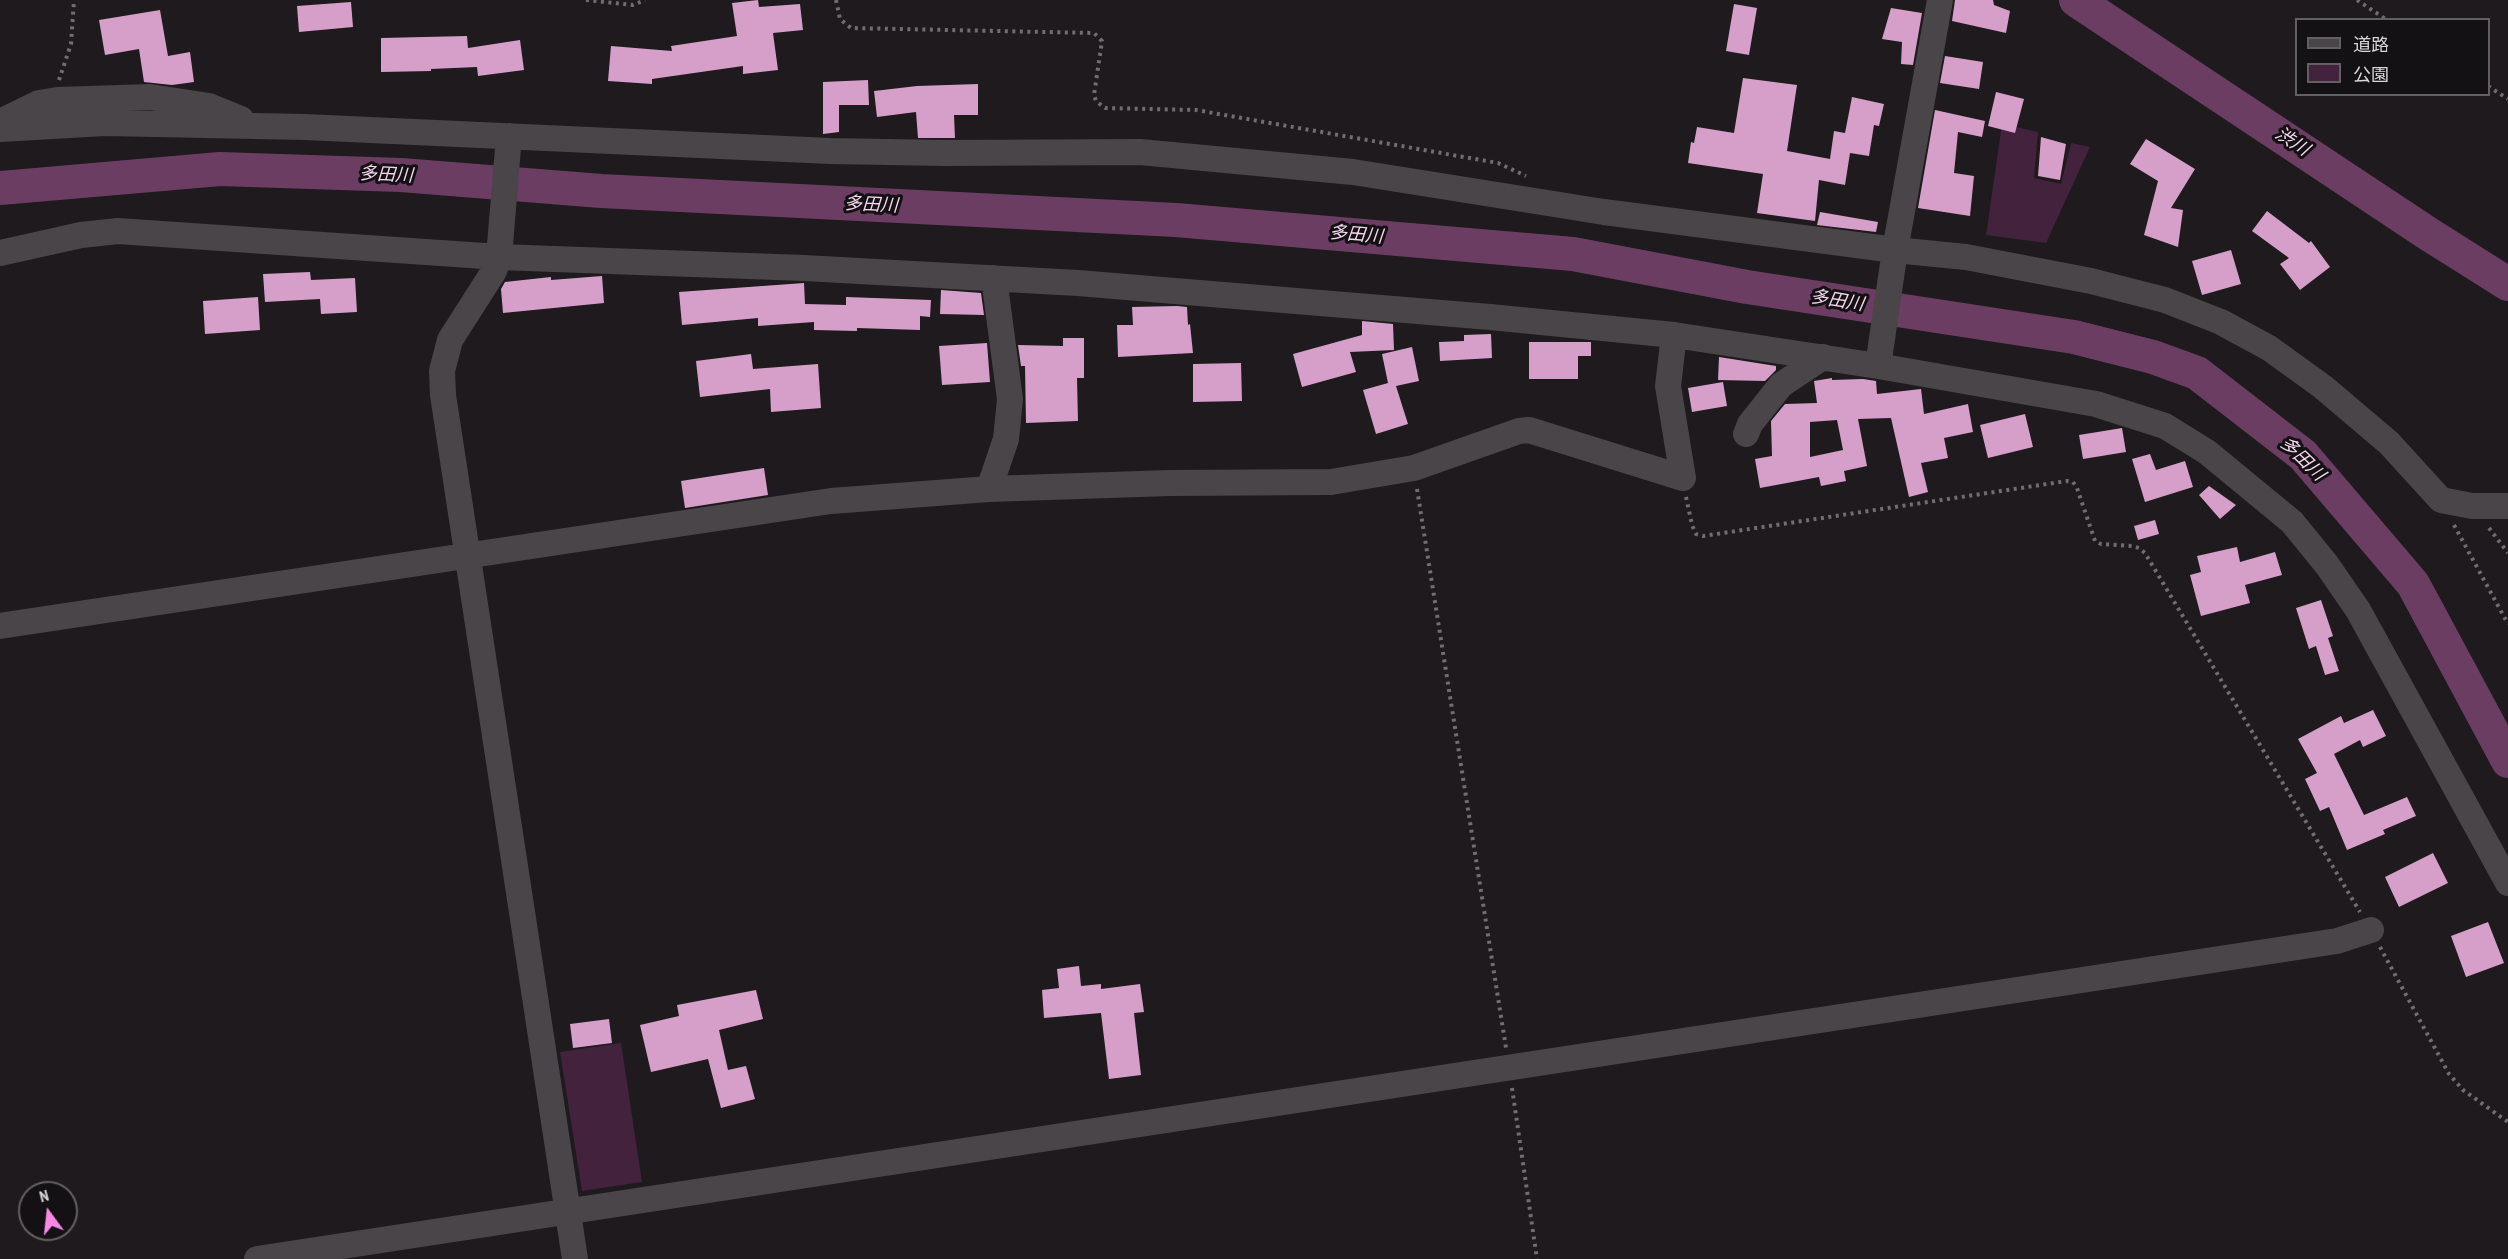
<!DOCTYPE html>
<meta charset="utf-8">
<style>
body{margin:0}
#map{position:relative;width:2508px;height:1259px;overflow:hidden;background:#1e1a1d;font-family:"PT Sans Narrow","Noto Sans JP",sans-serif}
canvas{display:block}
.legend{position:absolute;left:2295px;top:18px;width:195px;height:78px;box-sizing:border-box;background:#141114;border:2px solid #636063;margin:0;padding:8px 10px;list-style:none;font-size:18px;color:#d9d7d9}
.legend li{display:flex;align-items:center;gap:12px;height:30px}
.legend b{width:30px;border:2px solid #636063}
.north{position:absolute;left:18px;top:1181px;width:60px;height:60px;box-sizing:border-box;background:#141114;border:2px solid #636063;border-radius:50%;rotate:345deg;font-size:16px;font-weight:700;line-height:24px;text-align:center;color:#d9d7d9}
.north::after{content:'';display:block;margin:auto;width:21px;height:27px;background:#fb87e6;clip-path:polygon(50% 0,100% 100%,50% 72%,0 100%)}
</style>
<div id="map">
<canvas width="2508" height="1259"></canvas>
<ul class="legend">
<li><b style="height:8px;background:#494548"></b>道路</li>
<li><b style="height:16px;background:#43223d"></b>公園</li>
</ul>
<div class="north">N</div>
</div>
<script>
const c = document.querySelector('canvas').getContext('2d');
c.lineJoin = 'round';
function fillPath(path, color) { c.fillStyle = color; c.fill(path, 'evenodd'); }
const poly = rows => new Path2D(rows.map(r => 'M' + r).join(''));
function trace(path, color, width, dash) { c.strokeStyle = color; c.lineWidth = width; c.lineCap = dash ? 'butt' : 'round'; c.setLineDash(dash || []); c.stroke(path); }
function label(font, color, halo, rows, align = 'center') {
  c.font = font + ' "PT Sans Narrow","Noto Sans JP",sans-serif'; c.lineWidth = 6; c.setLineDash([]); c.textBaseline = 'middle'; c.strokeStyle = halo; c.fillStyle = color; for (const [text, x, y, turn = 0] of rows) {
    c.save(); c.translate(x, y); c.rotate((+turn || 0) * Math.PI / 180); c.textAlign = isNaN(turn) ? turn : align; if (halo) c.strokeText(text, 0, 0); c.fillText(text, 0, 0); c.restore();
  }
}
const green = poly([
 [2002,124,2038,132,2034,178,2061,184,2071,143,2090,147,2046,243,1986,235],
 [621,1043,642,1182,582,1191,560,1052]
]);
const river = poly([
 [2076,0,2427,233,2508,284],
 [0,188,220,169,401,175,601,191,1176,220,1573,254,1747,287,2074,337,2153,357,2197,373,2303,455,2413,584,2508,761]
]);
const building = poly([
 [758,0,759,7,800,4,803,30,773,33,778,70,743,74,743,66,652,79,652,84,608,81,611,46,672,51,671,46,737,36,732,3],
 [1955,0,1993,0,1994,5,2010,11,2006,33,1952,21],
 [351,2,353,27,299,32,297,6],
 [1734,4,1757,8,1749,55,1726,51],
 [1891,8,1922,13,1913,65,1901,64,1902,42,1882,39],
 [160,10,168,56,190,52,194,82,172,85,144,82,139,49,105,55,99,20],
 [467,36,468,48,520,40,524,70,478,76,477,67,431,69,431,71,381,72,381,38],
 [1945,56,1983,62,1979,89,1940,83],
 [1743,78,1797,85,1787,151,1830,159,1834,131,1845,133,1852,97,1884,104,1879,126,1874,125,1869,156,1850,153,1845,185,1819,180,1815,221,1757,213,1763,174,1688,163,1691,142,1694,143,1697,127,1734,133],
 [868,80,869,105,839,105,839,132,823,134,823,82],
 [978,84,978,115,954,115,955,138,918,138,916,112,877,117,874,91,917,86],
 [1996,92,2024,99,2015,133,1988,126],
 [1935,110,1985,121,1982,137,1958,132,1954,173,1974,176,1970,216,1918,208],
 [2041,137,2066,144,2060,180,2038,176],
 [2146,139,2195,169,2171,208,2183,210,2178,247,2144,235,2158,181,2130,164],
 [2267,211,2309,243,2311,241,2330,267,2300,290,2280,264,2289,258,2252,231],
 [1820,212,1878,222,1876,232,1817,225],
 [2231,250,2241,284,2202,295,2192,261],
 [310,272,311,280,355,278,357,312,321,314,320,299,265,302,263,274],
 [602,276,604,303,503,313,501,289,505,282,551,277,551,280],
 [804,283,805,304,846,305,846,297,931,300,930,317,920,316,920,330,857,328,857,331,814,330,814,322,758,326,758,318,682,325,679,292],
 [941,290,981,293,984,315,940,314],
 [258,297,260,330,205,334,203,301],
 [1177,306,1187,307,1188,325,1190,324,1193,353,1118,357,1117,325,1133,325,1132,307],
 [1362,321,1393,324,1394,350,1350,352,1356,372,1302,387,1293,354,1362,335],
 [1491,334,1492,358,1440,361,1439,342,1464,341,1464,335],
 [1063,338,1084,338,1084,378,1077,378,1078,421,1026,423,1025,366,1021,366,1018,345,1063,346],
 [1529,342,1591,342,1591,356,1578,356,1578,379,1529,379],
 [987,343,990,382,942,385,939,346],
 [1412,347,1419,381,1396,386,1408,424,1376,434,1363,390,1388,383,1382,354],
 [751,354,753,369,818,364,821,408,771,412,770,389,700,397,696,361],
 [1719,357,1776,366,1776,370,1765,381,1718,380],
 [1241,363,1242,401,1193,402,1193,364],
 [1832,378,1832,380,1863,379,1876,381,1877,394,1921,389,1924,414,1968,404,1973,432,1944,438,1948,458,1921,463,1928,492,1909,497,1891,418,1858,419,1867,466,1844,471,1846,481,1821,486,1819,477,1760,488,1755,459,1772,456,1771,421,1785,404,1817,403,1814,381],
 [1837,420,1843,450,1810,457,1810,422],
 [1723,382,1727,406,1692,412,1688,388],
 [2025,414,2033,447,1988,458,1980,425],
 [2122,428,2126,452,2083,459,2079,435],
 [2150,454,2156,470,2185,461,2193,487,2145,502,2132,459],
 [764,468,768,495,685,508,681,481],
 [2209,486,2236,505,2220,519,2199,495],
 [2155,520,2159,534,2138,540,2134,526],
 [2237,547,2240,562,2275,552,2282,575,2245,585,2250,603,2201,616,2190,575,2201,572,2197,556],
 [2321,600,2333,636,2328,638,2339,671,2325,675,2316,646,2309,649,2296,608],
 [2373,710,2386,736,2363,747,2360,740,2334,754,2364,815,2407,797,2416,816,2383,830,2385,834,2347,850,2329,807,2320,811,2305,779,2317,773,2298,739,2341,716,2344,723],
 [2433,853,2448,883,2399,907,2385,877],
 [2488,922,2504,963,2466,977,2451,936],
 [1079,966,1081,986,1101,984,1101,989,1140,984,1144,1012,1134,1013,1141,1075,1109,1079,1101,1013,1044,1018,1042,990,1059,988,1057,969],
 [756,990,763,1019,719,1030,728,1070,746,1066,755,1099,721,1108,708,1059,651,1072,640,1025,679,1016,677,1005],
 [609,1019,612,1043,573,1048,570,1024]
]);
const path = poly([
 [586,0,633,5,645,0],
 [836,0,840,19,851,28,1094,33,1102,41,1094,95,1096,101,1105,108,1196,110,1498,163,1526,176],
 [2357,0,2387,20],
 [59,80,71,44,74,0],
 [2488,86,2508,99],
 [1417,489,1506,1048],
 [1686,497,1692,525,1696,534,1703,536,2067,481,2073,482,2077,488,2095,541,2101,544,2132,546,2139,548,2145,553,2360,912],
 [2454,525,2508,624],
 [2489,528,2508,553],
 [2380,947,2449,1074,2463,1090,2508,1122],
 [1512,1088,1537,1259]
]);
const minor = poly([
 [0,122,39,103,57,100,150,97,209,106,241,119],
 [0,129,105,123,305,127,830,151,945,153,1140,152,1353,172,1604,212,1895,250,1966,257,2091,281,2165,300,2221,322,2269,348,2323,387,2389,443,2441,500,2472,506,2508,506],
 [509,136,499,257,494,271,450,340,442,371,443,395,575,1259],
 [0,253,81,235,118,231,499,257,804,268,1078,283,1490,317,1674,335,1878,366,2096,404,2165,426,2207,452,2292,522,2327,565,2358,610,2508,883],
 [1878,366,1895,250,1940,0],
 [1746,434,1750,424,1781,385,1823,357],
 [989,489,1006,439,1010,399,994,278],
 [0,626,831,501,989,489,1170,483,1331,482,1414,468,1519,431,1529,430,1683,478,1668,386,1674,335],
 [257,1259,2337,941,2371,930]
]);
const waterNames = [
 ["渋川",2292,142,33],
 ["多田川",386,175,3],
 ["多田川",871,205,3],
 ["多田川",1356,235,5],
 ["多田川",1837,301,9],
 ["多田川",2302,459,44]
];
fillPath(green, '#43223d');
trace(river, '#6c3d63', 34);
fillPath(building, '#d69fca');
trace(path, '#716e71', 4, [3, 4.5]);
trace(minor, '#494548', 26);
label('italic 18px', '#f6d7ef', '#141114', waterNames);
</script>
